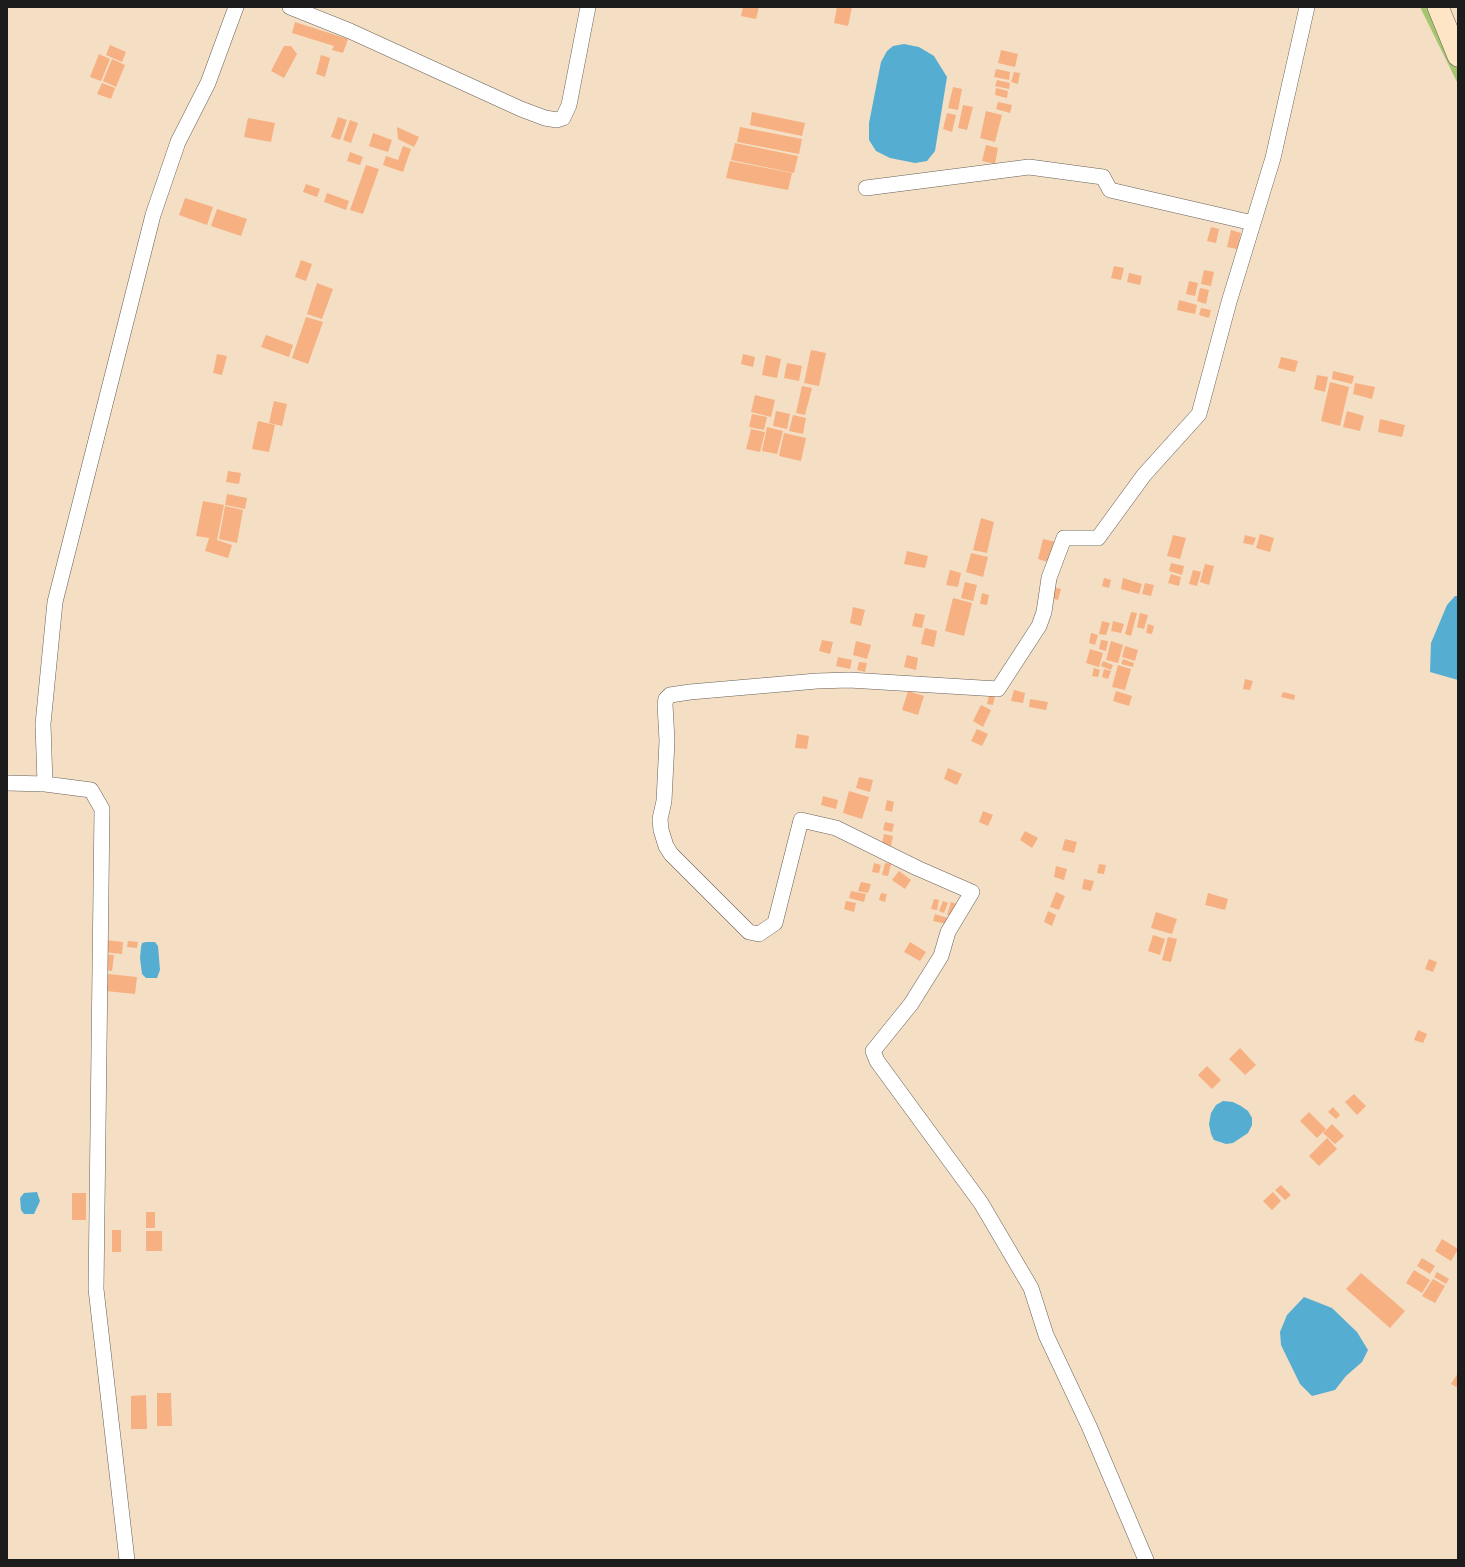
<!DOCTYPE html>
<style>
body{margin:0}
#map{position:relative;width:1465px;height:1567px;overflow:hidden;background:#f4dfc4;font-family:"IM FELL DW Pica",serif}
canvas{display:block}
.frame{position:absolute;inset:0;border:8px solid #1c1c1c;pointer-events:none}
</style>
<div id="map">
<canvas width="1465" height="1567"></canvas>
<div class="frame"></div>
</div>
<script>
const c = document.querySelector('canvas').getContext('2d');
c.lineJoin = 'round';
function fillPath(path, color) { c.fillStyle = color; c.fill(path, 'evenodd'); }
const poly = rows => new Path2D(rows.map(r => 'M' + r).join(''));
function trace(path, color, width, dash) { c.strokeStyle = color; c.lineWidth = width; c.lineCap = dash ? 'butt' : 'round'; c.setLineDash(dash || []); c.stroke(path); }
const green = poly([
 [1420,7,1432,7,1458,53,1458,84]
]);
const water = poly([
 [904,44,919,47,934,56,947,77,935,151,927,161,915,163,890,158,876,151,869,140,869,123,881,62,887,51,893,46],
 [1455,596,1458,596,1458,680,1430,672,1431,643,1447,605],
 [146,942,155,942,158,946,160,970,157,978,146,978,142,974,140,958,141,947,142,943],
 [1223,1101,1233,1102,1241,1106,1248,1111,1252,1118,1252,1125,1248,1133,1233,1143,1226,1144,1214,1140,1211,1134,1209,1124,1211,1113,1216,1105],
 [37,1192,40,1201,34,1214,24,1214,21,1210,20,1198,24,1193],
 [1304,1297,1332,1308,1357,1332,1368,1350,1362,1362,1346,1376,1335,1390,1312,1396,1300,1384,1281,1345,1280,1332,1287,1315]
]);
const building = poly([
 [743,7,759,7,756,19,741,16],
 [837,7,852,7,848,26,834,23],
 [295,22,348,39,343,53,332,50,334,46,292,33],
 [110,45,126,52,122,62,106,55],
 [284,46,291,46,297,54,284,78,271,71],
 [1001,50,1018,54,1015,67,998,63],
 [99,54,110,59,101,81,90,77],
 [321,55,330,58,325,77,316,74],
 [112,59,125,65,116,87,103,81],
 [996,69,1010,72,1009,80,994,77],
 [1014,72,1020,73,1018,84,1011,82],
 [997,80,1010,83,1009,89,995,86],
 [102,83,115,88,111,99,97,94],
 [953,87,962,89,958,110,948,108],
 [996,88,1008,91,1007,98,995,95],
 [998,102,1012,105,1010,113,996,109],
 [963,105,973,107,967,130,958,128],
 [986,111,1002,115,995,142,980,138],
 [752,112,805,123,802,136,750,125],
 [947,113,956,115,952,132,943,129],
 [338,117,347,120,340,140,331,137],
 [248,118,275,123,271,142,244,137],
 [350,120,358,123,351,143,343,140],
 [397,127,419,137,414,147,398,139],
 [740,127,802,139,799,154,737,142],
 [373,133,392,140,388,152,369,146],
 [735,143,798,156,794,173,731,160],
 [986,145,998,148,995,164,982,161],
 [403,146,411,149,403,172,383,165,386,156,398,160],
 [350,152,363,157,360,165,347,161],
 [730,161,792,173,788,190,726,178],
 [366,165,379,169,363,214,350,210],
 [306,184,320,189,317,197,303,192],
 [327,193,349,201,346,210,324,202],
 [185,198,213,207,207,225,179,215],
 [217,209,247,219,241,236,211,226],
 [1211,227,1219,229,1216,243,1207,241],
 [1231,230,1241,233,1237,249,1227,247],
 [301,260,312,264,306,281,295,277],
 [1114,266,1124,268,1121,280,1111,278],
 [1204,270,1214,272,1211,286,1201,284],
 [1129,273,1142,276,1140,285,1127,282],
 [1189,281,1198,283,1195,296,1186,294],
 [317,283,333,289,322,319,307,314],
 [1200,288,1209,290,1206,304,1197,301],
 [1179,300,1197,305,1195,314,1177,310],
 [1201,308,1211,310,1209,318,1199,315],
 [306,317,323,322,308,364,292,358],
 [266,335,293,345,289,357,261,347],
 [811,350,826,353,819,386,804,383],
 [217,354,227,356,222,375,213,373],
 [743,354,755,357,753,367,741,364],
 [766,355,781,359,777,378,762,375],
 [1281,357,1298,361,1295,372,1278,368],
 [787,363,802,366,799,381,784,378],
 [1333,371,1354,376,1352,384,1332,379],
 [1317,375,1328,377,1325,392,1314,389],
 [1330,382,1349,387,1340,426,1321,421],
 [1355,383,1375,387,1372,399,1353,394],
 [802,386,812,388,805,415,796,413],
 [755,395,775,400,771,417,751,412],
 [274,401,287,404,282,426,269,423],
 [776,411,790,414,787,429,773,426],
 [1347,411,1364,416,1360,431,1343,427],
 [752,414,767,417,764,430,749,427],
 [793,415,806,418,803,434,789,431],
 [1380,419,1405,425,1402,437,1378,432],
 [258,421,275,425,269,452,252,449],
 [767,427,783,431,777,454,762,451],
 [751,429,765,432,760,452,746,449],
 [784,433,806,438,801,461,779,456],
 [228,471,241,473,239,484,226,482],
 [227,494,247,498,245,509,225,505],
 [203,501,224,505,217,540,232,545,228,558,205,551,209,538,196,536],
 [225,506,243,510,237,543,219,539],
 [981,518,994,522,987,553,973,550],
 [1260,534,1274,538,1270,552,1256,548],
 [1173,535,1186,538,1180,559,1167,556],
 [1245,535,1256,538,1253,545,1243,543],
 [1043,539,1056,542,1051,563,1038,559],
 [907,551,928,556,925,568,904,564],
 [971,553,988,557,983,577,966,572],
 [1171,563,1184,566,1182,575,1169,571],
 [1205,564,1214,566,1209,585,1200,582],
 [950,570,961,573,958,587,946,585],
 [1193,570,1201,572,1197,586,1189,584],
 [1171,574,1181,577,1179,586,1168,583],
 [1104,578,1111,580,1109,588,1102,586],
 [1123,578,1142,584,1139,594,1121,589],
 [965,582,977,585,973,601,961,598],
 [1145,583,1154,585,1151,596,1142,594],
 [1052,587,1061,589,1058,600,1050,598],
 [982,593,989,595,987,605,980,604],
 [953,598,972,603,964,636,945,631],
 [853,607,865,610,861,626,850,623],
 [1131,612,1137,613,1131,636,1125,634],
 [915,613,925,615,922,628,912,626],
 [1140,613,1148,615,1144,629,1137,627],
 [1102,621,1110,623,1106,635,1099,634],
 [1113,621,1124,624,1121,633,1111,631],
 [1148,624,1154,626,1152,634,1146,633],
 [925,628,937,631,934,647,921,644],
 [1091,633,1098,635,1095,645,1089,643],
 [822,640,833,642,830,654,819,651],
 [1101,640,1108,641,1106,651,1099,649],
 [856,641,871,645,867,659,853,655],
 [1111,641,1123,645,1118,663,1106,660],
 [1125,646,1138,650,1135,661,1122,657],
 [1090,649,1103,653,1099,667,1086,663],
 [907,655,918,658,916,670,904,667],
 [838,657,852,660,850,669,836,666],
 [1123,659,1134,663,1133,667,1121,664],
 [1103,661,1113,665,1111,670,1101,666],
 [859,662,867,663,865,672,857,670],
 [1118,665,1131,669,1125,690,1112,687],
 [1094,668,1100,670,1098,677,1092,676],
 [1104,669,1111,671,1108,679,1102,677],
 [1245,679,1253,681,1250,690,1243,689],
 [1014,690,1025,693,1023,703,1011,701],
 [908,691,924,696,918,715,902,710],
 [1116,691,1132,696,1129,706,1113,701],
 [1283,692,1295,695,1294,700,1281,697],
 [989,695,995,696,993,705,987,704],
 [1030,699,1048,702,1046,710,1029,707],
 [981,705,991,710,983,727,973,721],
 [977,729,988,734,982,746,971,741],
 [797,734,809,736,807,749,795,748],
 [948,768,962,774,957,785,944,779],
 [859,777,873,780,870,792,856,788],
 [849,791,869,797,862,819,843,813],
 [823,796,838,800,836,809,821,805],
 [887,800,894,802,892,812,885,810],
 [983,811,993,815,988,826,979,822],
 [885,822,894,824,892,832,883,830],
 [1025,831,1038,838,1032,848,1020,840],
 [884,834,893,836,891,846,882,844],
 [1065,839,1077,842,1074,853,1062,850],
 [874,863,881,865,879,873,872,872],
 [885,863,891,864,888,876,882,875],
 [1099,864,1106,865,1104,874,1097,873],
 [1056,866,1067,869,1064,880,1054,877],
 [899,871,911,880,905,889,892,880],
 [1084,879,1094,881,1091,891,1082,889],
 [861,882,871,884,868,893,858,891],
 [851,891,866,894,864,902,849,898],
 [1056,892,1065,896,1059,910,1050,907],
 [881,893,887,894,885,902,879,900],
 [1208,893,1228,899,1225,910,1205,905],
 [934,899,939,900,937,910,931,909],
 [846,901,856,903,854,912,844,909],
 [943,901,948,903,944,913,939,911],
 [951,902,957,904,954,916,947,915],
 [1048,911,1056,915,1052,926,1044,922],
 [1156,912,1177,919,1172,934,1151,928],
 [935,914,948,918,946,924,933,921],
 [1153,935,1165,939,1160,955,1148,951],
 [1168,937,1177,939,1171,962,1162,960],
 [105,940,123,942,122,954,104,952],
 [128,941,138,942,137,948,127,947],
 [910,942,926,952,920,961,904,952],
 [104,954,114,955,112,971,103,970],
 [1429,959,1437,962,1433,972,1425,969],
 [108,974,137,977,135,994,106,991],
 [1418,1030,1427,1034,1423,1043,1414,1040],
 [1240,1048,1256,1065,1245,1075,1229,1059],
 [1207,1066,1221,1080,1212,1089,1198,1075],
 [1354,1094,1366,1106,1357,1115,1345,1102],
 [1333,1107,1340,1115,1336,1119,1328,1112],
 [1309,1112,1326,1129,1317,1138,1300,1121],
 [1332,1124,1344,1136,1335,1144,1323,1133],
 [1327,1138,1337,1149,1319,1166,1309,1156],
 [1281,1185,1291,1195,1285,1200,1275,1190],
 [1273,1192,1281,1201,1272,1210,1263,1201],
 [72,1193,86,1193,86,1220,72,1220],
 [146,1212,155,1212,155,1228,146,1228],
 [112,1230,121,1230,121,1252,112,1252],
 [146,1231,162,1231,162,1251,146,1251],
 [1442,1239,1458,1249,1451,1261,1435,1251],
 [1422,1258,1435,1266,1430,1274,1417,1266],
 [1414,1270,1430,1280,1422,1293,1406,1283],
 [1437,1272,1449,1279,1446,1284,1434,1277],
 [1361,1273,1405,1311,1390,1328,1346,1289],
 [1433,1279,1445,1286,1435,1303,1422,1296],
 [1458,1373,1458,1388,1451,1384],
 [157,1393,171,1393,172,1426,157,1426],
 [146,1395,147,1429,131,1429,131,1396]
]);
const street = poly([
 [290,7,350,31,521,109,545,118,557,120,563,118,569,105,588,7],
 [866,188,1029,167,1103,177,1110,190,1253,223],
 [7,783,45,784,91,790,102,809,96,1289,127,1560],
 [45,784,43,724,55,602,153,215,178,142,208,83,236,7],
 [1146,1560,1089,1426,1046,1335,1031,1288,981,1203,877,1061,873,1051,911,1004,941,956,948,932,972,892,917,868,836,828,801,820,775,923,759,934,749,932,671,854,666,846,661,830,660,819,664,801,667,741,665,704,666,699,670,695,690,692,817,681,849,680,998,689,1039,626,1044,612,1049,578,1064,538,1098,538,1144,475,1199,414,1229,302,1273,158,1307,7]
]);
const secondary = poly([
 [1438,7,1458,56]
]);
fillPath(green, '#a5c66f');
fillPath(water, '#55add2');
fillPath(building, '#f6b082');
trace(street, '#686057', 16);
trace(secondary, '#686057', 22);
trace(street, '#fff', 15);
trace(secondary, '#fde5c5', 21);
</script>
